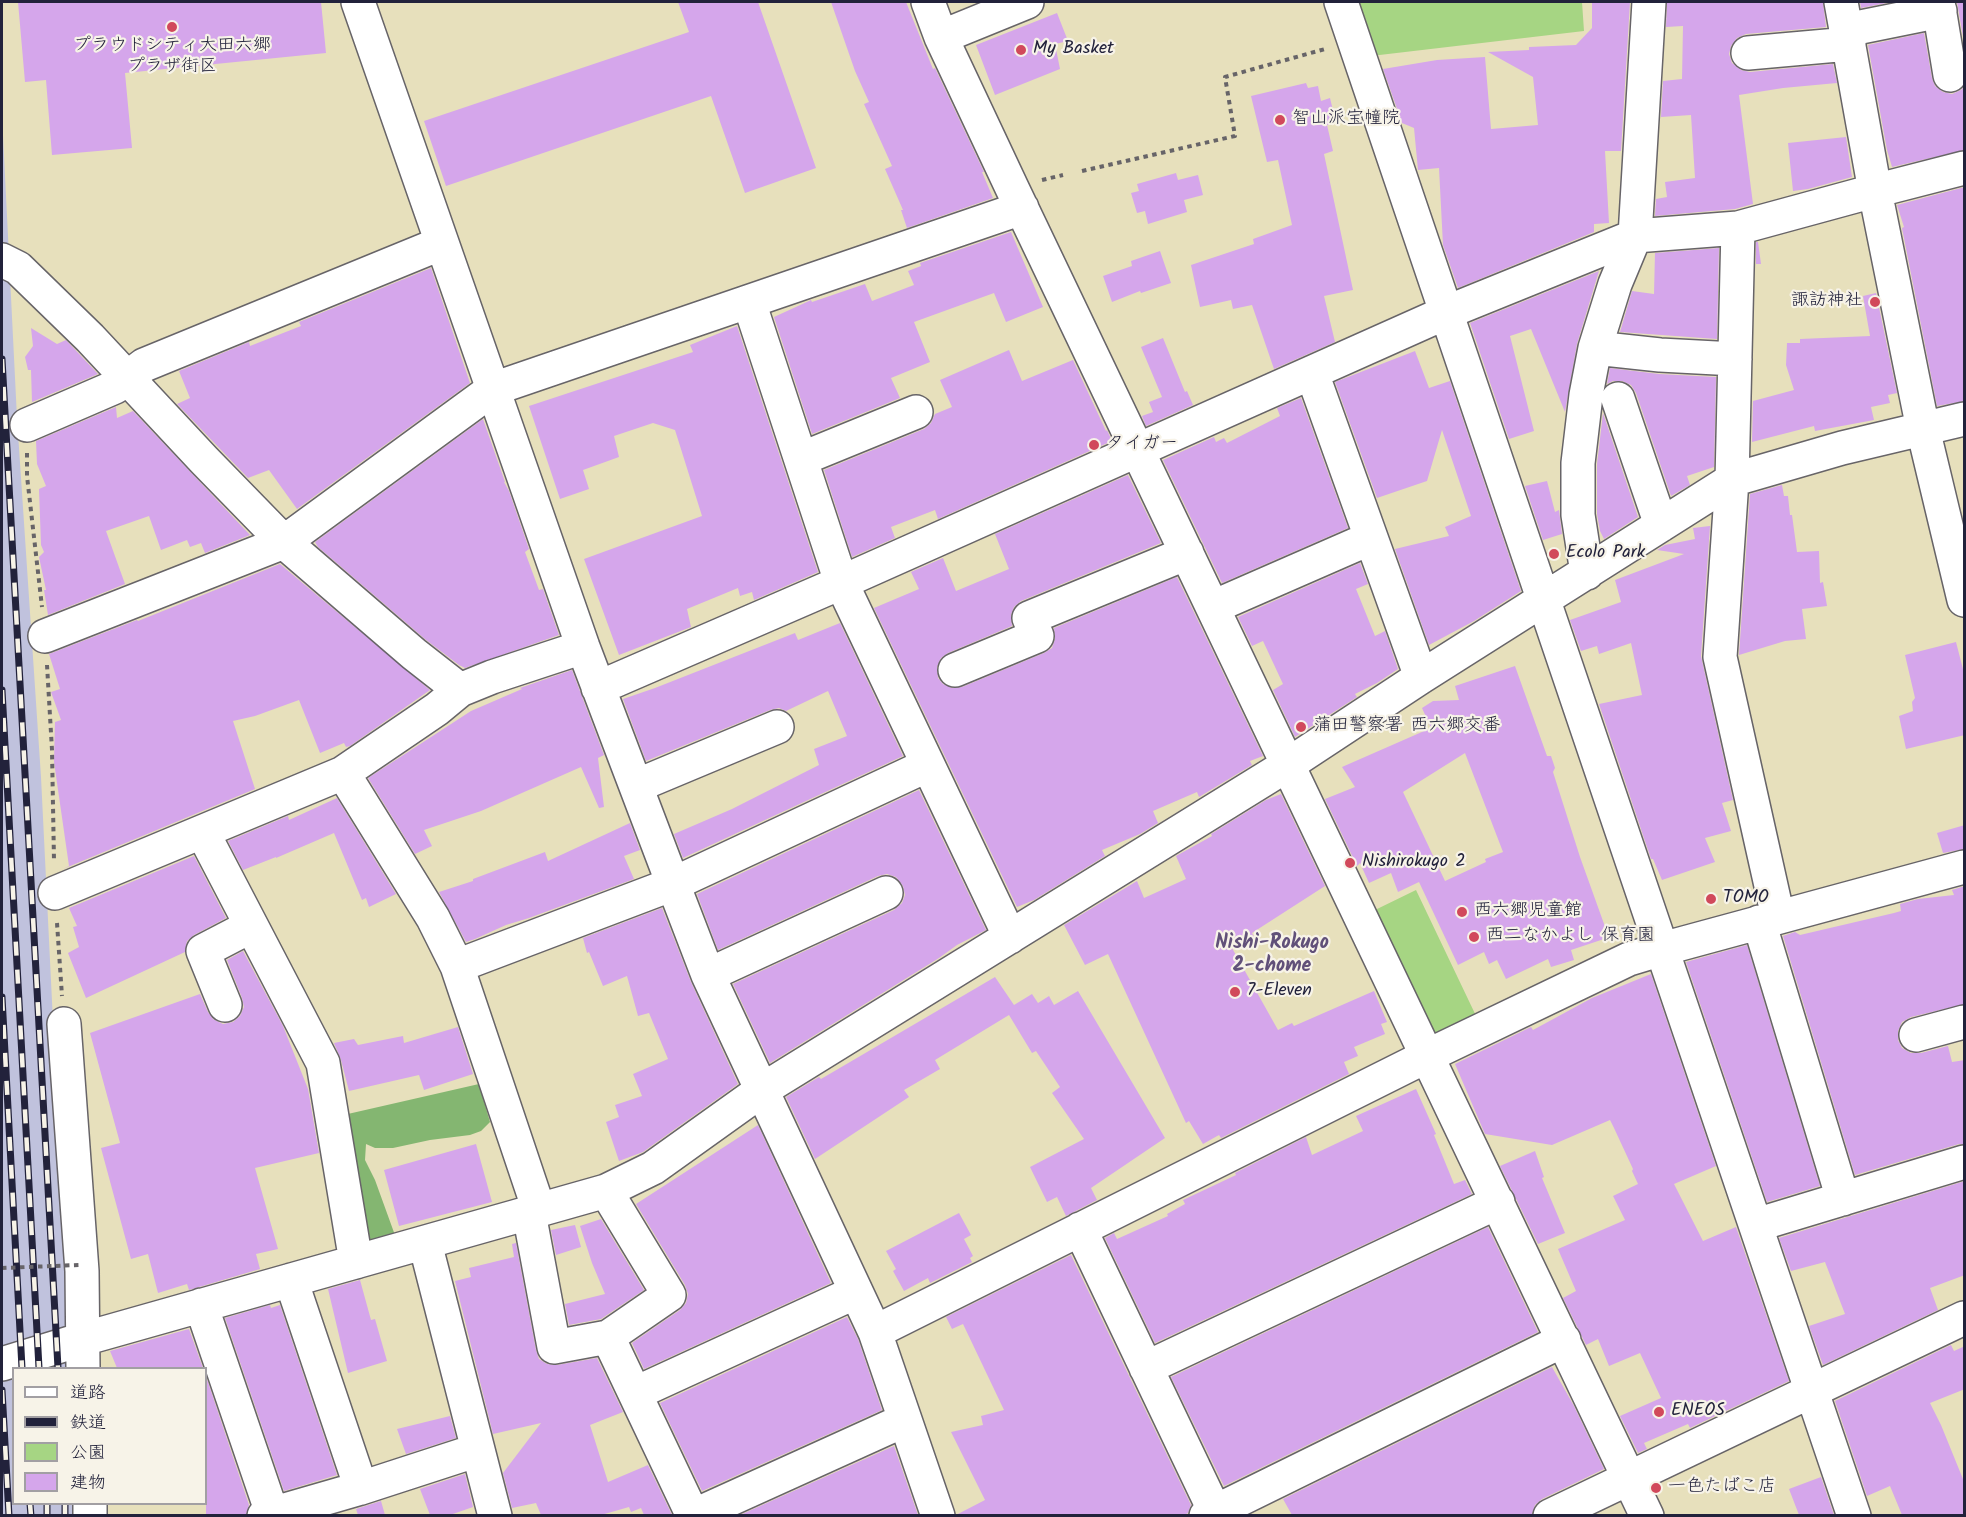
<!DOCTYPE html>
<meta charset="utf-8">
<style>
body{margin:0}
#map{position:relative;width:1966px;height:1517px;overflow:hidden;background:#e7e0bc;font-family:Kalam,"Klee One",sans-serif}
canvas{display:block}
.frame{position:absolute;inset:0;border:3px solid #22223b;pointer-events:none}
.legend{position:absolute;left:12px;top:1367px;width:195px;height:138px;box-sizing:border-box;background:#f7f3e8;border:2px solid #a29fa3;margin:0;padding:8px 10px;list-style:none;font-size:18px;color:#22223b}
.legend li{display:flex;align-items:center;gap:12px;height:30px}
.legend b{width:30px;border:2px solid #a29fa3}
</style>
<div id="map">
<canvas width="1966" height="1517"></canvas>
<div class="frame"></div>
<ul class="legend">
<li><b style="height:8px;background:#fff"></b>道路</li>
<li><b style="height:8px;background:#22223b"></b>鉄道</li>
<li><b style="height:16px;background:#a6d583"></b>公園</li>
<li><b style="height:16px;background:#d5a6eb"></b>建物</li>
</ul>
</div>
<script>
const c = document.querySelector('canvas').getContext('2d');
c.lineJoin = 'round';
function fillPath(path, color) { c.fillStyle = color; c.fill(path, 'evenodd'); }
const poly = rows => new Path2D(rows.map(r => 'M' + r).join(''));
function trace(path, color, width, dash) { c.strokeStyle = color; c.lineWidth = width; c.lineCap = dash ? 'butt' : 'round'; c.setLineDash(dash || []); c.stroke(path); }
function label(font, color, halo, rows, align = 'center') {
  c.font = font + ' Kalam,"Klee One",sans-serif'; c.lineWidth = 4.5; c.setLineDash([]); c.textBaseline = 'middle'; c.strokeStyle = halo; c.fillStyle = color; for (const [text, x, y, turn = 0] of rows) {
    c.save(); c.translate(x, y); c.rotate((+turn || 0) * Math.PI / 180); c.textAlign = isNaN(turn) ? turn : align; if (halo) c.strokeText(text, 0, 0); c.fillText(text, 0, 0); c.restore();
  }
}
const industrial = poly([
 [2,115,17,418,41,777,70,1368,14,1368,14,1504,76,1504,77,1515,2,1515]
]);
const green = poly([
 [1353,2,1582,2,1584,31,1371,56],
 [1416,890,1478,1020,1436,1039,1375,910]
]);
const forest = poly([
 [479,1084,490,1122,481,1131,470,1135,430,1140,393,1148,375,1148,366,1144,365,1160,375,1180,396,1238,361,1252,339,1116]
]);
const building = poly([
 [18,2,321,2,326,53,125,73,132,148,52,155,46,80,25,82],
 [678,2,758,2,816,168,745,193,711,96,446,186,424,121,689,32],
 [831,2,906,2,933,69,935,68,984,172,982,172,993,198,907,228,901,210,903,210,885,169,892,166,864,104,869,102,855,71],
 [1592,2,1630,2,1621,151,1605,151,1609,223,1594,224,1594,232,1458,288,1443,245,1439,168,1418,170,1414,128,1402,123,1383,69,1437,60,1485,57,1491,129,1538,125,1533,77,1488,52,1529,50,1529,47,1576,45,1592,28],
 [1667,2,1823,2,1826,27,1746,34,1737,38,1731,46,1729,54,1732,63,1741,70,1750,72,1833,64,1837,83,1783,88,1739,95,1753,204,1735,209,1655,216,1656,199,1667,197,1665,182,1695,178,1691,115,1661,117,1663,81,1682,79,1683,26,1666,27],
 [1860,2,1892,2,1861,8],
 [1957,2,1965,2,1965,48,1958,8],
 [1057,13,1068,41,1055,44,1060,69,995,95,976,45],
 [1924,33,1932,78,1935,86,1943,92,1952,94,1961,90,1965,86,1965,150,1892,167,1887,150,1868,45],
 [1306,83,1308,88,1318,86,1321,101,1330,98,1336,123,1327,125,1333,151,1324,154,1353,290,1324,296,1335,342,1274,369,1252,305,1233,309,1231,300,1200,307,1191,265,1254,244,1253,239,1292,225,1278,160,1267,162,1251,96],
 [1846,137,1852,177,1808,189,1793,191,1788,143],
 [1176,173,1178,180,1198,175,1203,195,1184,200,1187,212,1148,224,1145,211,1137,213,1131,193,1139,191,1137,184],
 [1965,187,1965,401,1937,406,1902,228,1904,227,1897,205],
 [1011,232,1043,307,1006,322,994,293,914,322,930,362,891,378,900,398,812,434,774,317,809,301,811,300,812,302,865,284,872,301,914,285,908,271,921,266,920,263],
 [1756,242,1758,242,1761,264,1756,264],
 [1719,248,1717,339,1620,332,1632,291,1654,294,1655,253],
 [1160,251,1171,283,1141,293,1140,291,1112,302,1103,276,1132,266,1131,261],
 [431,268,470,383,297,509,269,470,248,478,177,404,190,398,179,371,249,342,250,346,301,326,299,322],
 [1599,271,1577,344,1565,412,1531,329,1510,336,1534,431,1509,439,1470,323],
 [1876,293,1897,393,1888,395,1890,403,1871,407,1874,420,1815,431,1814,426,1752,442,1753,401,1794,390,1786,365,1787,343,1800,343,1800,339,1870,336,1863,296],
 [737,326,818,572,754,600,752,592,740,596,738,588,687,609,691,627,619,655,584,559,702,516,675,430,653,423,614,436,619,457,583,470,589,489,560,499,529,406,693,352,690,345],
 [31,328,57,344,66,340,98,374,32,402,31,370,28,370,25,357,33,346],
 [1163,338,1185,392,1187,391,1193,405,1146,426,1142,416,1153,412,1149,402,1162,397,1141,347],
 [1009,350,1022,381,1073,360,1106,431,1107,430,1112,441,938,519,935,510,891,527,895,538,852,557,824,470,924,429,931,423,935,414,952,407,940,380],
 [1415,351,1429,388,1450,381,1521,591,1474,621,1429,645,1395,549,1449,536,1445,527,1471,516,1442,430,1427,481,1377,498,1335,382],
 [1610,368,1659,374,1716,377,1714,467,1687,476,1690,485,1671,496,1636,393,1631,385,1622,381,1613,381,1607,384],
 [1301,398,1348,528,1222,583,1163,460,1214,437,1216,442,1224,438,1227,443,1280,416,1277,408],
 [116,407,117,418,133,411,250,535,205,553,201,543,190,547,187,540,161,550,149,516,106,531,125,584,48,615,44,590,46,590,39,557,44,552,41,545,39,489,46,486,37,464,36,441],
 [1603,413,1638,517,1604,539,1600,531,1597,514,1597,464],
 [483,419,505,482,504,482,509,491,529,549,525,552,539,590,543,589,559,635,465,668,459,665,426,640,318,547,315,542],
 [1128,475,1161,543,1021,601,1014,607,1011,615,1012,626,948,653,941,658,937,667,938,678,943,684,952,688,962,687,1044,653,1052,648,1055,639,1054,628,1177,577,1263,756,1250,761,1252,765,1199,797,1197,792,1153,811,1158,823,1140,834,1102,850,1105,856,1034,900,1017,907,874,608,919,589,911,572,943,558,956,591,1009,569,995,534],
 [1547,481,1555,512,1559,510,1562,534,1543,540,1525,486],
 [1782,485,1784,496,1788,496,1790,515,1792,515,1797,552,1819,551,1820,583,1823,582,1827,606,1802,609,1806,639,1785,641,1739,655,1750,494],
 [1710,526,1701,656,1733,800,1722,803,1731,831,1705,838,1715,862,1662,880,1653,859,1651,859,1599,704,1642,695,1631,643,1599,654,1597,646,1581,651,1570,620,1621,602,1615,580,1684,554,1657,550,1665,545,1695,539,1693,528],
 [1360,563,1368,584,1356,589,1375,636,1385,631,1398,669,1377,683,1355,694,1357,697,1295,737,1273,690,1283,684,1263,641,1252,646,1238,617],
 [280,564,430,690,350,746,346,747,344,743,320,753,299,700,255,716,233,721,255,789,63,869,69,866,54,762,55,722,61,720,51,692,60,689,49,654,137,620,138,621],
 [840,623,903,756,683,858,674,834,732,809,819,765,814,749,847,736,828,691,786,711,779,708,770,710,646,761,623,699,655,688,795,633,798,640],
 [1956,642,1965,677,1965,735,1906,749,1899,716,1913,711,1912,702,1915,698,1905,655],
 [1515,666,1547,756,1551,756,1555,768,1553,772,1580,857,1608,935,1603,937,1604,939,1571,950,1574,960,1551,967,1548,959,1506,979,1497,960,1489,964,1484,952,1458,965,1419,882,1398,892,1391,873,1369,883,1360,863,1357,866,1325,799,1355,787,1342,767,1431,728,1422,708,1433,701,1459,700,1455,686],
 [1465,753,1503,852,1485,859,1486,862,1445,881,1403,792],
 [572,670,604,755,598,758,604,807,599,808,581,767,481,811,424,830,432,846,415,854,368,778,471,711,522,689,520,688],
 [919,790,986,930,957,945,939,958,770,1063,733,984,894,910,902,903,905,895,903,886,896,877,887,874,878,876,718,950,697,894],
 [1281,794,1325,886,1252,933,1254,937,1232,948,1278,1030,1292,1023,1294,1026,1374,991,1387,1022,1381,1024,1385,1034,1354,1047,1358,1056,1344,1062,1349,1074,1221,1138,1219,1135,1203,1144,1189,1121,1186,1123,1108,954,1085,965,1064,925,1137,881,1144,898,1186,879,1176,856,1212,836,1211,834,1266,800],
 [337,798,396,894,369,907,366,898,362,900,334,833,276,858,276,857,243,870,228,841,288,816,289,820],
 [630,823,640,850,624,856,634,879,529,918,506,925,475,939,466,942,439,892,473,881,473,879,545,852,548,861],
 [1965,825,1965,849,1943,853,1937,833],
 [194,856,226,918,194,935,187,941,185,952,86,998,68,953,79,947,73,927,77,926,69,908],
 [1965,886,1965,1004,1911,1017,1902,1022,1898,1031,1898,1040,1902,1048,1911,1053,1921,1053,1948,1046,1952,1062,1965,1060,1965,1144,1959,1144,1855,1175,1783,936,1795,932,1800,935,1894,913,1901,911,1900,904,1918,899,1954,895,1952,890],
 [662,908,691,982,738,1084,643,1152,619,1161,606,1122,619,1117,615,1105,642,1096,633,1074,668,1059,649,1013,638,1016,627,976,603,986,589,952,587,953,583,938],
 [1747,945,1820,1186,1767,1202,1686,962],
 [243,951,283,1026,308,1089,319,1153,255,1168,278,1249,256,1254,260,1269,189,1290,187,1284,158,1293,148,1254,131,1259,101,1148,120,1143,90,1033,200,994,208,1012,213,1019,223,1024,233,1022,240,1016,244,1007,242,998,227,960],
 [1651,974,1716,1166,1674,1184,1703,1241,1736,1227,1789,1381,1690,1428,1688,1424,1644,1443,1647,1449,1638,1453,1620,1416,1661,1398,1640,1353,1609,1366,1598,1339,1586,1345,1563,1298,1576,1291,1558,1249,1625,1220,1613,1196,1638,1184,1632,1171,1633,1169,1614,1128,1610,1120,1552,1145,1485,1134,1455,1064,1531,1027,1533,1030,1592,998],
 [995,977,1014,1005,1032,994,1038,1003,1049,996,1054,1005,1078,991,1165,1138,1091,1188,1097,1200,1066,1216,1057,1197,1047,1202,1030,1167,1084,1139,1052,1093,1060,1087,1036,1051,1032,1053,1009,1015,935,1060,940,1069,904,1090,909,1097,815,1159,786,1097,819,1077,821,1079],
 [458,1027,473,1074,424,1090,419,1075,349,1091,341,1060,334,1043,354,1039,358,1045,403,1036,404,1043],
 [1416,1089,1436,1134,1434,1135,1454,1184,1465,1180,1472,1194,1155,1343,1105,1238,1114,1233,1117,1239,1168,1216,1167,1214,1185,1204,1183,1200,1236,1175,1235,1173,1306,1137,1312,1155,1363,1131,1356,1116],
 [758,1125,831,1283,644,1369,632,1343,680,1310,686,1303,688,1294,685,1285,636,1204],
 [476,1144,492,1202,399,1226,384,1170],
 [1535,1151,1544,1177,1542,1178,1565,1233,1538,1244,1500,1166],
 [1965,1181,1965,1275,1930,1288,1938,1310,1823,1365,1809,1326,1845,1314,1825,1262,1791,1271,1779,1238],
 [959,1213,971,1235,964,1239,973,1256,970,1258,972,1262,930,1283,928,1278,904,1291,893,1271,896,1269,886,1251],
 [601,1219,644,1290,601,1319,569,1325,565,1304,605,1294,592,1263,580,1226],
 [575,1225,581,1247,556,1255,551,1230],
 [1488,1227,1538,1332,1224,1486,1171,1377],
 [516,1243,536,1350,539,1359,547,1364,557,1365,597,1358,623,1412,590,1425,608,1482,648,1465,672,1515,644,1515,641,1508,631,1512,629,1507,601,1515,541,1515,536,1503,512,1508,503,1473,541,1423,493,1434,455,1281,471,1277,469,1268,514,1257,512,1244],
 [1071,1255,1191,1505,1188,1513,1184,1515,956,1515,985,1500,951,1432,983,1425,981,1416,1004,1410,963,1324,952,1329,946,1317],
 [360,1280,371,1320,375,1319,387,1361,348,1373,328,1289],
 [270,1305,271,1308,280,1305,337,1475,284,1491,225,1318],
 [847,1317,858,1339,882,1410,702,1491,660,1403],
 [189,1329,203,1368,117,1368,110,1351],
 [1951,1345,1954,1351,1965,1346,1965,1389,1930,1403,1941,1425,1965,1484,1965,1515,1902,1515,1890,1486,1867,1496,1835,1401],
 [1552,1367,1574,1406,1604,1469,1542,1499,1535,1505,1532,1514,1527,1515,1292,1515,1283,1499],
 [206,1376,249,1505,246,1515,206,1515],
 [450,1416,456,1438,406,1454,397,1429],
 [894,1446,918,1515,740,1515],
 [465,1474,473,1507,450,1515,430,1515,420,1489],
 [1821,1477,1834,1515,1799,1515,1789,1489],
 [381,1501,385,1515,358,1515,356,1509]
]);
const path = poly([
 [1082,171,1235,136,1225,77,1325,49],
 [1042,180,1063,175],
 [27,453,27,476,42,607],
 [47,665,52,750,54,861],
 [57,923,62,996]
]);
const minor = poly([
 [358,2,583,647,673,884,708,975,875,1332,938,1516],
 [928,2,941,37,1012,188,1647,1516],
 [1341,2,1854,1516],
 [1841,2,1875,191,1923,429,1964,600],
 [1938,2,1950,75],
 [1846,30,1940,11],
 [941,37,1027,2],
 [1748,53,1849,44],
 [1738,228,1732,480,1720,657,1778,917],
 [2,260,18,268,90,338,204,460,284,542,414,654,460,690,492,677,583,647],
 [749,302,841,582,1010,937],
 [1595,348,1660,355,1735,359],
 [1312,373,1421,677],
 [1618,399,1661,525],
 [27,425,115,387,144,365,442,243],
 [801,459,916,412],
 [1587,573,1578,515,1578,463,1586,395,1595,348,1615,284,1635,236,1649,2],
 [1213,607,1371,538],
 [45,636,284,542,493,389,1022,208],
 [955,670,1037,636,1029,618,1187,553],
 [598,688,831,587,1445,313,1635,236,1738,228,1859,195,1964,168],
 [343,773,433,918,457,966,539,1210],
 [636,786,777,727],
 [203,833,323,1063,356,1262],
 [55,893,343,773,437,709,460,690],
 [1759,922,1843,1199],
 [457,966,673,884,928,765],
 [708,975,886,893],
 [225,1005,203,951,251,926],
 [64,1024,82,1271,83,1368],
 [1916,1035,1964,1022],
 [606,1191,669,1295,608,1337,693,1516],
 [529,1213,554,1347,608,1337],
 [1756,1225,1964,1162],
 [1080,1229,1217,1516],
 [425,1243,495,1516],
 [291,1280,361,1488],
 [201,1305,273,1516],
 [875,1332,1427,1056,1629,959,1662,949,1964,867],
 [2,1364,83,1339,606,1191,653,1168,762,1090,1289,764,1421,677,1732,480,1842,448,1964,419],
 [1146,1368,1498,1202],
 [636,1393,856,1292],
 [90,1504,90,1516],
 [264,1516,361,1488,478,1450],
 [693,1516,905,1420],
 [1206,1516,1564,1340],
 [1550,1516,1964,1318]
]);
const rail = poly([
 [2,359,58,1368],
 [2,690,39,1368],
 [2,997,22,1368],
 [2,1390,9,1516],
 [30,1504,31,1516],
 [47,1504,47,1516],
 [65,1504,65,1516]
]);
const pathBridge = poly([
 [2,1268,79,1265]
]);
const markers = [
 [172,27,6,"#d1495b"],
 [1021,50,6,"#d1495b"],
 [1280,120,6,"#d1495b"],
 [1875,302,6,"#d1495b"],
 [1094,445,6,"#d1495b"],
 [1554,554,6,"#d1495b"],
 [1301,727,6,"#d1495b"],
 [1350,863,6,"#d1495b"],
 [1711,899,6,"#d1495b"],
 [1462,912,6,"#d1495b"],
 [1474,937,6,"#d1495b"],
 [1235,992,6,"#d1495b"],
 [1659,1412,6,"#d1495b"],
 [1656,1488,6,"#d1495b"]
];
const poiNames = [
 ["プラウドシティ大田六郷",172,47,"center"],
 ["プラザ街区",172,68,"center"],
 ["My Basket",1033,50],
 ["智山派宝幢院",1292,120],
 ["諏訪神社",1863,302,"right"],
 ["タイガー",1106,445],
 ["Ecolo Park",1566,554],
 ["蒲田警察署 西六郷交番",1313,727],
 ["Nishirokugo 2",1362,863],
 ["TOMO",1723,899],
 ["西六郷児童館",1474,912],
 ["西二なかよし 保育園",1486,937],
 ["7-Eleven",1247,992],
 ["ENEOS",1671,1412],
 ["一色たばこ店",1668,1488]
];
const neighbourhoodNames = [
 ["Nishi-Rokugo",1272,945],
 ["2-chome",1272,968]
];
fillPath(industrial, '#c0c2dd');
fillPath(green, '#a6d583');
fillPath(forest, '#84b671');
fillPath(building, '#d5a6eb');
trace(minor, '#676468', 36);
trace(path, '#676468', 4, [4.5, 4.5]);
trace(minor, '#fff', 33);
trace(rail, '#22223b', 7);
trace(rail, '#f7f3e8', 4.5, [14]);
trace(pathBridge, '#676468', 4, [4.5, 4.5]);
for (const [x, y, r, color] of markers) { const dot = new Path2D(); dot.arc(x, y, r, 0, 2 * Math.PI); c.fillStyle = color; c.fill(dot); trace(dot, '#f7f3e8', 2); }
label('18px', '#22223b', '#f7f3e8', poiNames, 'left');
label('bold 20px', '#615079', '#f7f3e8', neighbourhoodNames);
</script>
